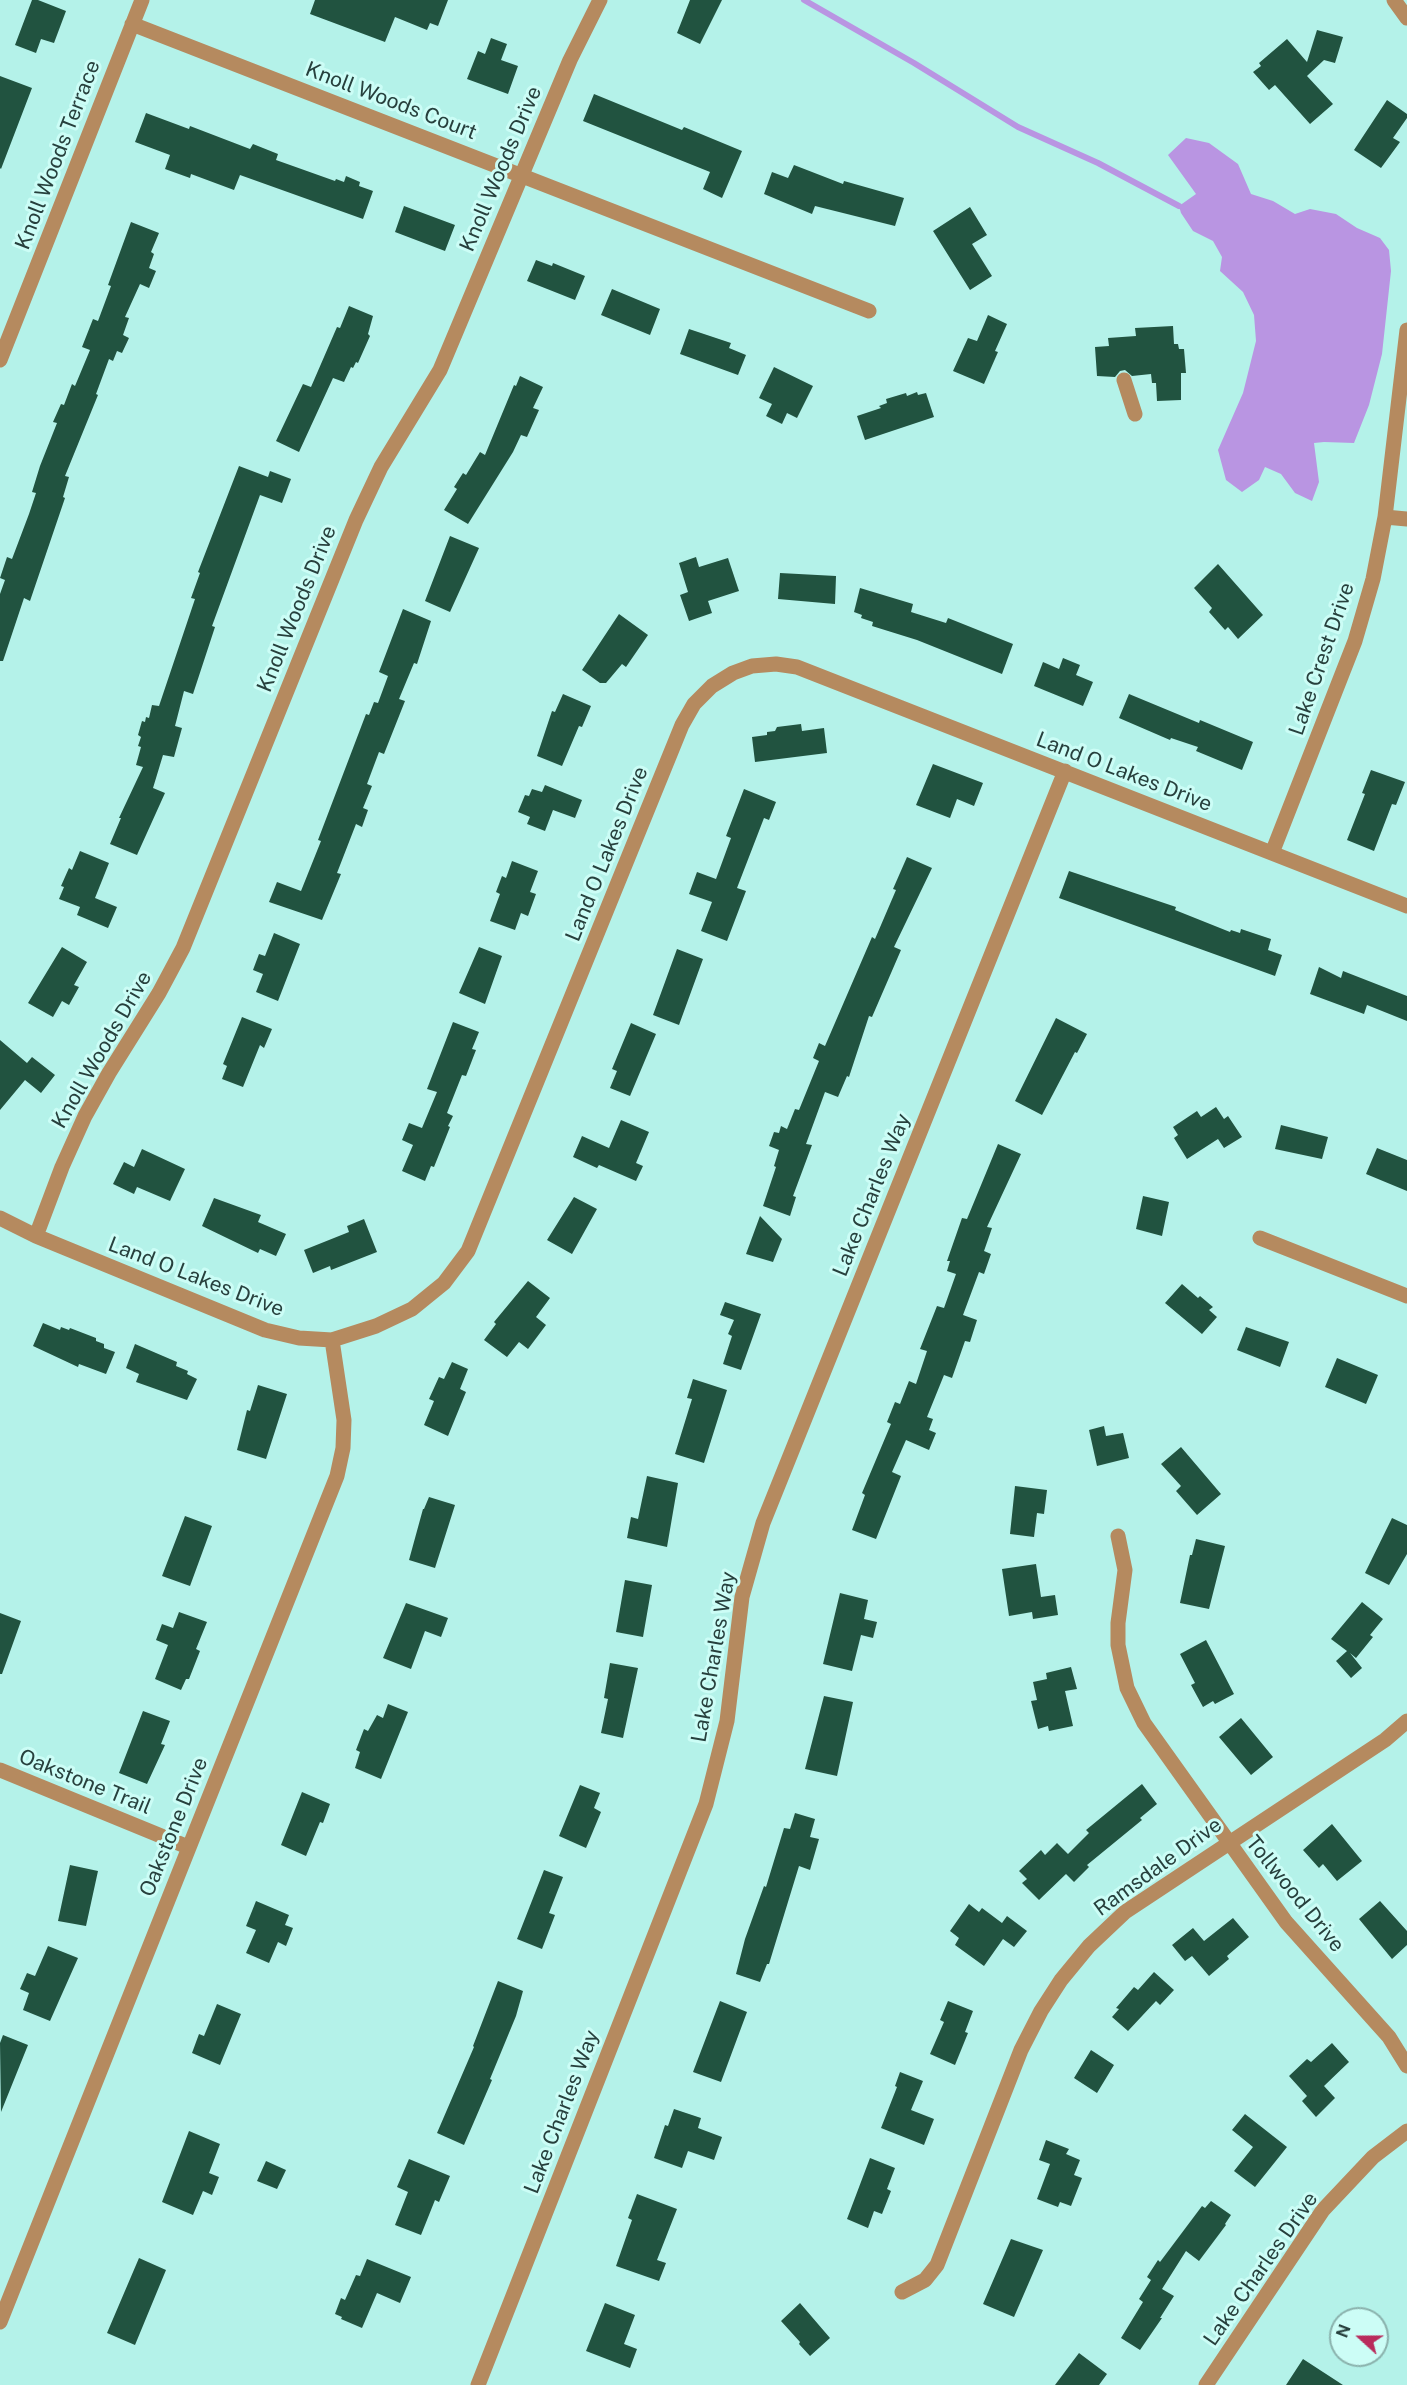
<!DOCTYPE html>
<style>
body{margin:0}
#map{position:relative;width:1407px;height:2385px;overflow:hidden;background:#b4f2e9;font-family:"Public Sans",sans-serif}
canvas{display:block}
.north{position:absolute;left:1329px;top:2307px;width:60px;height:60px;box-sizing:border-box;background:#ccfdf6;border:2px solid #8ab1ac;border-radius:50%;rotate:291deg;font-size:16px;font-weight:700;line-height:24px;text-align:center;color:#27403d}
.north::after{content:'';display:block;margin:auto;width:21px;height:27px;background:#b92b5c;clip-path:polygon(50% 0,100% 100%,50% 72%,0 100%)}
</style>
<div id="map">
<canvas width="1407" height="2385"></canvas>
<div class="north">N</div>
</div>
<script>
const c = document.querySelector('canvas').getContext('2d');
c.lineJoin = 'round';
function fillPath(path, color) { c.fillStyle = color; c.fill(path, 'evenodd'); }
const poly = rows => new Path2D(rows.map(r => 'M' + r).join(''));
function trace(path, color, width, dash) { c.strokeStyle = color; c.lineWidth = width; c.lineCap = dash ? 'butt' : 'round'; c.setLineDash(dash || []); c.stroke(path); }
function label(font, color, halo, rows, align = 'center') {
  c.font = font + ' "Public Sans",sans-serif'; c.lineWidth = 6; c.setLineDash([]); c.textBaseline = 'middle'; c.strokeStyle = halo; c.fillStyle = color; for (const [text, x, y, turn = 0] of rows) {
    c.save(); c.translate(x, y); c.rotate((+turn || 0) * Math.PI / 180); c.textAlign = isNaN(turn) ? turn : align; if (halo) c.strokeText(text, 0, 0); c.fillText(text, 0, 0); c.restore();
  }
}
const water = poly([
 [1186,138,1209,143,1238,164,1251,194,1273,201,1295,214,1310,209,1336,214,1357,228,1380,238,1389,250,1391,271,1382,354,1369,405,1354,443,1324,442,1314,443,1319,482,1312,501,1295,493,1281,474,1265,467,1259,480,1242,492,1226,480,1218,450,1243,393,1256,341,1254,315,1243,292,1220,271,1222,257,1213,241,1193,231,1181,213,1179,206,1196,194,1168,155]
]);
const stream = poly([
 [804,0,914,63,1018,127,1098,163,1179,206]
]);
const building = poly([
 [32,0,38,0,66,11,54,43,41,39,36,53,15,45],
 [315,0,448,0,438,26,430,23,427,30,395,17,385,42,310,14],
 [690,0,722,0,700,44,677,33],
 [1317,30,1343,37,1335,63,1324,60,1307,76,1333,104,1310,124,1275,85,1269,90,1253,72,1261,66,1259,63,1287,39,1307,62],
 [491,38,507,44,501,60,518,66,508,94,467,79,478,51,485,54],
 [0,76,32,88,1,169,0,168],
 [594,94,682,130,684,127,742,151,722,198,703,189,710,172,583,121],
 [1387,100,1407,114,1407,118,1393,138,1400,142,1381,168,1354,150],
 [146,113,189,129,190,126,250,149,253,144,278,154,276,160,335,181,336,179,344,182,346,176,360,182,359,186,373,191,363,219,240,175,234,190,191,174,190,178,165,169,170,155,135,142],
 [794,165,843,184,844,181,904,198,895,226,815,206,812,214,764,194,772,172,788,178],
 [404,206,455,225,445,251,395,232],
 [970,207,987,235,972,244,992,276,970,290,933,231],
 [131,222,159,233,151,252,154,254,149,268,156,271,149,288,140,284,125,317,129,318,123,335,129,338,122,353,117,351,113,361,109,359,96,394,98,395,65,476,69,477,63,497,65,498,30,601,24,598,3,661,0,661,0,594,5,580,0,578,7,557,12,559,29,514,36,493,32,492,40,466,57,423,53,422,61,404,64,405,72,384,75,386,90,350,82,347,93,319,98,321,111,286,108,285],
 [536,260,552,266,553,263,585,276,575,300,527,281],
 [612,289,660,309,650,335,601,315],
 [349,306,373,316,368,334,370,336,358,363,356,362,353,368,351,367,344,382,333,378,299,452,276,441,303,384,311,387,337,327,340,328],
 [988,315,1007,324,995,351,998,352,984,384,953,371,968,338,977,341],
 [1173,326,1174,344,1178,344,1179,349,1184,349,1186,373,1181,373,1181,400,1157,401,1156,383,1152,383,1151,374,1132,376,1125,370,1120,371,1115,377,1097,376,1095,347,1109,346,1108,338,1136,336,1135,328],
 [689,329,731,343,729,348,746,355,738,375,680,354],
 [774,367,813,386,797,418,787,413,782,424,766,416,772,404,759,398],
 [520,376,543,387,533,408,539,410,527,437,521,435,513,452,468,524,444,510,457,489,454,487,463,473,466,475,480,452,485,455,514,385,516,386],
 [917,392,918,395,926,393,934,417,865,440,857,416,881,408,879,406,887,403,886,399,906,393,907,396],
 [239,466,268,477,270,471,291,479,282,503,260,495,212,626,215,627,193,694,184,691,175,726,182,728,174,757,163,755,153,788,165,793,137,855,110,844,121,818,119,818,143,767,136,765,141,747,138,746,141,737,138,735,142,721,145,722,146,717,149,718,152,705,159,706,195,599,191,598,200,573,198,572],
 [450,536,479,548,450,612,425,601],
 [696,557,699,567,728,558,739,591,708,601,712,613,689,621,680,595,688,592,679,563],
 [1218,564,1263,615,1238,639,1228,627,1225,630,1209,612,1212,608,1194,588],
 [780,573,836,576,835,604,778,599],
 [860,588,913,604,911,612,946,623,948,618,1013,644,1002,674,917,640,872,626,873,622,861,618,862,615,854,612],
 [403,609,431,621,417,664,414,663,399,699,405,701,384,754,379,752,367,784,372,786,363,808,368,810,362,827,356,824,337,873,341,874,322,920,269,902,277,882,301,891,321,841,318,840,366,714,369,715,374,702,378,703,388,676,379,672],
 [619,614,648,635,626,667,622,664,606,683,600,683,582,670],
 [1063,658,1080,665,1076,675,1093,682,1083,706,1034,686,1043,662,1059,669],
 [563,694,591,706,582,727,579,726,562,766,537,756,552,711,555,712],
 [1129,694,1199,723,1200,720,1253,742,1242,770,1196,751,1198,747,1171,738,1170,740,1119,718],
 [801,724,802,731,824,728,827,753,755,762,752,737,767,735,767,732,775,731,777,727],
 [933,764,983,783,974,806,957,799,950,818,916,805],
 [1371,770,1405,782,1396,805,1392,804,1374,851,1347,840,1365,794,1362,793],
 [545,785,582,800,575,818,553,810,545,831,527,824,530,817,518,812,525,795,529,796,532,789,542,792],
 [744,789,776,802,769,820,764,818,737,888,746,891,727,941,701,931,712,902,689,894,697,872,716,879,731,838,726,836],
 [80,851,109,863,95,898,117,907,108,928,77,915,80,907,59,899,64,887,61,886,69,868,72,870],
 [907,857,932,868,894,947,901,950,872,1017,869,1016,849,1077,847,1076,838,1097,825,1092,806,1144,812,1145,793,1196,796,1197,790,1216,763,1206,776,1167,774,1166,779,1150,769,1146,774,1132,779,1133,781,1126,787,1129,795,1109,799,1110,819,1061,813,1058,819,1043,825,1046,872,937,875,939,896,890,893,889],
 [512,861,538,871,530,892,536,894,528,916,521,913,515,930,490,921,500,894,496,892,502,876,506,878],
 [1069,871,1176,907,1175,910,1230,932,1231,930,1240,933,1241,929,1271,939,1268,950,1282,955,1275,976,1059,898],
 [274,933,300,944,278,1001,256,992,263,974,253,970,259,954,265,956],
 [62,947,87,962,74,985,79,987,69,1005,62,1001,53,1017,28,1003],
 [479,947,502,956,485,1004,459,993],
 [677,949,703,959,679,1025,653,1015],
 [1319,967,1341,978,1343,971,1407,996,1407,1021,1367,1005,1364,1014,1310,994],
 [242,1017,272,1029,264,1048,260,1045,243,1087,222,1079,227,1066,223,1064],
 [1056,1018,1087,1034,1077,1053,1075,1052,1042,1115,1015,1101],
 [453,1022,479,1032,472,1049,476,1050,466,1076,462,1075,447,1113,453,1116,448,1126,450,1127,434,1167,431,1166,425,1181,402,1171,413,1145,402,1140,409,1123,422,1128,437,1092,427,1089],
 [631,1023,656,1034,630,1096,610,1088,617,1071,612,1069],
 [0,1040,27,1063,32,1057,55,1075,41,1093,25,1080,0,1110],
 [1216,1107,1224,1119,1228,1116,1242,1137,1224,1148,1218,1139,1187,1159,1174,1138,1178,1135,1173,1127,1197,1111,1201,1117],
 [621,1120,649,1132,636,1163,643,1166,636,1181,599,1165,597,1168,573,1157,582,1136,609,1148],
 [1281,1125,1328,1137,1322,1159,1275,1149],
 [998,1144,1021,1154,987,1227,992,1228,984,1251,991,1254,984,1274,979,1272,963,1315,977,1320,970,1342,965,1341,952,1378,944,1375,927,1417,933,1419,929,1430,936,1433,929,1450,906,1440,892,1472,901,1476,876,1539,852,1530,865,1495,862,1493,891,1424,887,1422,895,1402,900,1404,909,1381,916,1384,927,1351,920,1349,937,1306,944,1308,956,1274,947,1271,950,1261,947,1261,962,1218,967,1219],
 [1377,1148,1407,1160,1407,1191,1366,1174],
 [142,1149,185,1169,170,1201,137,1187,134,1194,113,1184,124,1162,134,1167],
 [1143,1196,1169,1202,1162,1236,1136,1229],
 [574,1197,597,1209,572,1254,547,1240],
 [214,1198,261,1215,258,1222,286,1234,276,1256,260,1249,258,1253,202,1226],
 [760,1216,782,1239,773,1262,746,1254],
 [364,1219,377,1252,331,1270,330,1266,313,1273,304,1250,349,1232,347,1226],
 [528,1281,550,1298,536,1317,546,1325,528,1349,519,1342,507,1357,484,1340,496,1324,494,1322],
 [1182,1284,1198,1298,1200,1296,1213,1307,1209,1310,1217,1317,1202,1334,1165,1303],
 [725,1302,761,1314,741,1370,723,1364,732,1336,728,1334,734,1320,720,1315],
 [43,1323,60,1330,61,1327,69,1330,70,1328,96,1338,96,1341,104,1344,104,1348,115,1352,106,1374,79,1364,78,1367,33,1346],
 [1246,1327,1289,1342,1280,1367,1237,1350],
 [135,1344,177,1362,176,1366,188,1371,187,1374,197,1379,187,1400,136,1382,139,1374,126,1368],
 [1337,1358,1378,1375,1366,1404,1325,1387],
 [452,1362,468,1369,460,1389,466,1392,448,1436,424,1425,434,1401,429,1399,439,1377,444,1379],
 [693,1379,727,1390,704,1463,675,1454,692,1399,687,1398],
 [258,1385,287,1394,266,1459,237,1450,247,1410,250,1411],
 [1104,1426,1106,1436,1123,1433,1129,1458,1097,1466,1089,1430],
 [1181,1447,1221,1494,1197,1515,1176,1491,1181,1486,1161,1464],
 [647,1476,678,1483,667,1547,627,1538,631,1517,638,1519],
 [1015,1486,1047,1490,1044,1514,1037,1513,1034,1537,1010,1534],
 [429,1497,455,1505,435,1568,409,1560,423,1509,424,1509],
 [185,1516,212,1526,190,1586,162,1576],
 [1392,1518,1407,1525,1407,1554,1389,1585,1365,1573],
 [1196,1539,1225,1546,1209,1609,1180,1603,1190,1555,1192,1555],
 [1036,1564,1041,1597,1055,1595,1058,1615,1033,1619,1032,1612,1009,1616,1002,1569],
 [625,1580,652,1585,643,1637,616,1632],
 [840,1593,868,1600,864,1619,877,1622,873,1638,861,1635,852,1671,823,1664],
 [1362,1602,1383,1619,1370,1635,1373,1637,1356,1658,1350,1653,1362,1668,1351,1678,1336,1661,1347,1651,1331,1639],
 [406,1603,448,1618,441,1637,425,1631,411,1669,383,1658],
 [179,1612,207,1622,196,1649,200,1651,189,1679,186,1679,181,1690,155,1679,168,1645,156,1640,162,1624,173,1628],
 [0,1613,21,1621,2,1674,0,1674],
 [1206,1640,1234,1694,1215,1704,1213,1701,1203,1707,1191,1685,1195,1683,1180,1654],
 [610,1663,638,1668,623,1738,601,1733,608,1699,604,1698],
 [1071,1667,1077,1689,1065,1691,1073,1726,1049,1731,1048,1726,1038,1729,1031,1701,1037,1700,1033,1682,1047,1679,1046,1673],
 [824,1696,853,1702,837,1776,805,1769],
 [388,1704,408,1712,381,1779,355,1768,360,1752,356,1750,364,1729,368,1731,377,1715,383,1718],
 [143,1711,170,1721,161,1744,165,1745,147,1784,119,1773],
 [1241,1718,1273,1757,1251,1775,1219,1737],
 [1142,1784,1157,1804,1140,1818,1142,1820,1087,1865,1089,1867,1074,1882,1066,1874,1039,1900,1022,1883,1027,1879,1019,1871,1041,1850,1045,1855,1057,1843,1068,1854,1089,1833,1086,1830],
 [580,1785,600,1793,594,1808,601,1812,586,1848,559,1836],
 [302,1792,330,1804,323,1823,320,1822,306,1856,281,1845],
 [795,1813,815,1819,810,1837,819,1839,810,1870,799,1866,769,1964,767,1964,760,1982,736,1974,745,1939,764,1886,766,1887,784,1828,790,1829],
 [1332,1824,1362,1861,1337,1881,1323,1864,1319,1868,1303,1850],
 [70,1865,98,1871,86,1926,58,1921],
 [544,1870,563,1877,549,1913,555,1915,542,1949,517,1939],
 [256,1901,289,1915,285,1925,293,1928,286,1946,278,1942,269,1963,246,1953,256,1930,246,1926],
 [1380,1901,1407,1931,1407,1945,1392,1959,1359,1919],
 [969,1904,979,1912,982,1908,1002,1923,1007,1916,1027,1931,1014,1947,1003,1939,984,1966,955,1945,959,1938,950,1931],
 [1233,1918,1249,1937,1227,1956,1229,1959,1209,1976,1192,1956,1185,1961,1172,1945,1193,1928,1204,1941],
 [48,1946,78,1958,50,2021,23,2010,29,1993,20,1989,27,1973,35,1976],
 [1154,1972,1174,1990,1160,2005,1156,2001,1128,2031,1112,2017,1119,2009,1116,2008,1134,1987,1138,1990],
 [498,1981,523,1991,516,2016,490,2079,492,2080,464,2145,437,2133,474,2047,473,2046],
 [720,2001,747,2012,721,2082,693,2072],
 [948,2001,973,2011,965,2032,968,2033,955,2065,930,2054,944,2022,940,2020],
 [217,2004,241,2014,220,2065,192,2053,199,2034,204,2036],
 [3,2035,28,2045,1,2112,0,2043],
 [1332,2043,1349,2062,1324,2086,1335,2098,1316,2117,1302,2101,1307,2096,1289,2076,1307,2059,1311,2062],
 [1091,2050,1114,2065,1097,2093,1074,2078],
 [900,2072,923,2081,911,2110,934,2119,924,2145,881,2128,897,2087,895,2086],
 [674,2109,701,2118,698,2128,722,2137,714,2160,688,2151,682,2168,654,2158,665,2125,668,2126],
 [1245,2114,1287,2147,1255,2187,1234,2171,1253,2147,1232,2130],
 [189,2131,220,2144,209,2173,219,2177,212,2195,203,2191,193,2215,162,2202],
 [1046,2140,1069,2149,1066,2154,1080,2160,1074,2175,1082,2178,1071,2206,1060,2202,1058,2207,1037,2199,1050,2164,1039,2160],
 [870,2158,895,2168,887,2189,891,2191,882,2214,874,2211,868,2228,847,2219],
 [409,2159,450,2176,439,2202,435,2200,421,2235,395,2225,408,2192,397,2187],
 [266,2161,286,2170,277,2189,257,2181],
 [637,2194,677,2209,657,2260,666,2263,659,2281,616,2266,632,2220,628,2218],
 [1211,2201,1231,2215,1225,2224,1226,2225,1199,2261,1186,2251,1162,2289,1174,2296,1160,2318,1162,2318,1140,2350,1121,2338,1143,2302,1139,2299,1151,2280,1147,2277,1158,2260,1160,2262,1202,2206,1205,2208],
 [1011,2239,1043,2250,1014,2317,983,2304],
 [139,2258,166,2270,135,2345,107,2333],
 [367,2259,411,2277,400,2303,377,2293,362,2328,341,2319,342,2317,335,2314,341,2298,345,2300,356,2275,360,2276],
 [605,2303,635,2315,624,2344,637,2349,630,2368,586,2351],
 [800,2303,830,2338,810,2356,799,2344,800,2342,781,2321],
 [1079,2353,1107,2374,1099,2385,1055,2385],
 [1303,2359,1343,2385,1286,2385]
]);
const minor = poly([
 [1394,0,1407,18],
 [132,24,869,311],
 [0,360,142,0],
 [1124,380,1135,414],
 [1385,517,1407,519],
 [1272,853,1355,641,1373,579,1385,517,1407,330],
 [0,1218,36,1236,265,1330,299,1338,332,1340,376,1326,412,1309,444,1283,468,1251,682,725,694,704,712,686,733,673,752,666,776,664,797,667,1407,906],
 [36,1236,62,1167,85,1116,109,1073,159,993,183,948,356,520,381,467,440,370,570,60,600,0],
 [1260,1238,1407,1296],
 [1118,1536,1125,1570,1118,1623,1118,1645,1127,1688,1144,1723,1286,1922,1389,2037,1407,2066],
 [0,1770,188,1847],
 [902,2292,925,2280,937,2265,1021,2050,1041,2011,1061,1980,1089,1946,1125,1912,1385,1740,1407,1721],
 [0,2322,337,1476,343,1448,344,1420,332,1340],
 [478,2385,706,1804,727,1721,742,1597,763,1523,1065,771],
 [1206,2385,1323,2210,1373,2157,1407,2131]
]);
const streetNames = [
 ["Knoll Woods Court",391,101,21],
 ["Knoll Woods Terrace",58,155,-69],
 ["Knoll Woods Drive",501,169,-67],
 ["Knoll Woods Drive",297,609,-68],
 ["Lake Crest Drive",1322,659,-71],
 ["Land O Lakes Drive",1124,772,21],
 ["Land O Lakes Drive",607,854,-68],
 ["Knoll Woods Drive",102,1050,-60],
 ["Lake Charles Way",872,1195,-68],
 ["Land O Lakes Drive",196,1277,21],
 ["Lake Charles Way",714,1657,-80],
 ["Oakstone Trail",85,1782,22],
 ["Oakstone Drive",174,1827,-68],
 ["Ramsdale Drive",1158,1867,-36],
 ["Tollwood Drive",1295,1894,51],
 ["Lake Charles Way",562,2112,-69],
 ["Lake Charles Drive",1261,2269,-55]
];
fillPath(water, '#b995e2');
trace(stream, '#b995e2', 6);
fillPath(building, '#215340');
trace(minor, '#b58a5f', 15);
label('21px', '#27403d', '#ccfdf6', streetNames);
</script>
